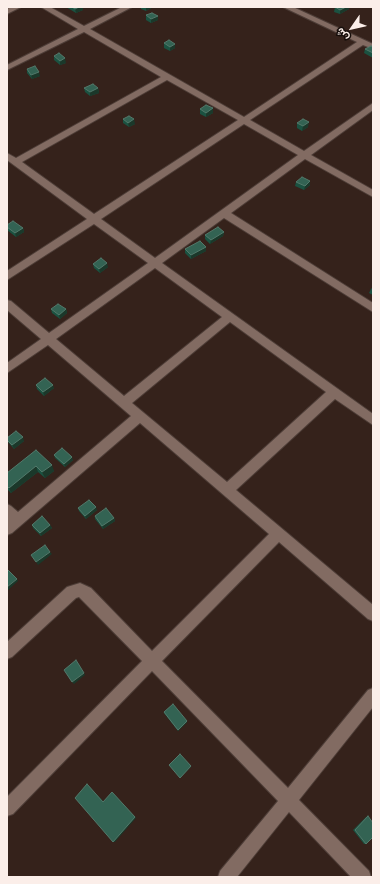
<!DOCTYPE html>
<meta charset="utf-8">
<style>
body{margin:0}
#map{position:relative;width:380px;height:884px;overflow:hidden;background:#35221b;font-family:"PT Serif",Vazirmatn,serif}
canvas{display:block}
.frame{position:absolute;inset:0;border:8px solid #fbeee9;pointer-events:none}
.north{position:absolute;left:332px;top:8px;width:40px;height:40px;-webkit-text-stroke:3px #160e0b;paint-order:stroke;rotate:236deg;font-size:11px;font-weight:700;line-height:16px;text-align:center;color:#fbeee9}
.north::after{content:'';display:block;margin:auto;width:14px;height:18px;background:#fbeee9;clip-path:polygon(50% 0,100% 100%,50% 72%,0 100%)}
</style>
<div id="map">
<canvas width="380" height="884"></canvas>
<div class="frame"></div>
<div class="north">ش</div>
</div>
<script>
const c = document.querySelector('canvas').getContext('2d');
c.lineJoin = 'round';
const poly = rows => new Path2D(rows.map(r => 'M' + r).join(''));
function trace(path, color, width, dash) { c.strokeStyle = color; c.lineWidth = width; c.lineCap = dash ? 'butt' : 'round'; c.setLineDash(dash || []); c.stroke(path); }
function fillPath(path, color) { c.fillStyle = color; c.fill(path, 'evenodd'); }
const minor = poly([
 [11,7,21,7,7,14,7,9,11,7],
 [41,7,50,7,84,26,122,7,132,7,90,29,244,117,357,42,283,7,293,7,373,44,373,49,363,45,250,120,304,151,373,103,373,110,311,155,373,190,373,197,305,159,231,213,373,303,373,312,224,218,162,263,373,414,373,425,335,399,236,490,373,605,373,621,368,619,279,542,162,661,288,788,368,690,373,688,373,707,299,800,369,871,371,877,351,877,289,812,237,877,218,877,220,871,278,801,152,671,13,814,7,816,7,797,142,661,79,597,76,598,12,657,7,659,7,642,67,587,80,583,91,588,152,651,269,534,140,423,12,533,7,535,8,520,7,504,11,506,18,512,131,416,48,345,7,373,7,363,41,339,7,310,7,300,11,301,49,333,148,263,94,224,7,280,7,271,87,219,7,160,7,153,16,158,161,77,84,32,7,70,7,65,78,29,41,7],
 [167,80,238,120,94,214,22,162,167,80],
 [244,124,298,155,155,258,101,219,244,124],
 [155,268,222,317,124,396,56,339,155,268],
 [230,322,326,392,227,482,132,403,230,322]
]);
const wall = poly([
 [66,7,83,7,83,10,76,13],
 [141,7,153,7,146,11,141,9],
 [335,7,349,9,340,14,334,12],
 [146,15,158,20,151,23,146,20],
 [164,43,175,48,170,51,164,48],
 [373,47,373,58,364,53,365,49],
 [54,56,66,63,60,65,54,60],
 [27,69,40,76,32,79,27,73],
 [84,88,98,88,99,93,90,96,85,92],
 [213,108,213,113,206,117,200,114,200,109],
 [123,119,135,124,129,127,123,123],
 [297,123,308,127,302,131,297,128],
 [310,181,310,185,304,190,295,186,296,182],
 [7,225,23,228,24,232,16,237,7,230],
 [224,232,223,236,210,244,205,239,205,235],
 [185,249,206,251,191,259,185,253],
 [93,264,108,267,100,273,94,268],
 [373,287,373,295,369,293,371,289],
 [51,309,66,309,67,313,60,319,52,313],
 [36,385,54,388,44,396,37,389],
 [7,438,24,441,14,449,8,442],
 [36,450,54,471,45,478,38,472,11,493,7,489,7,473],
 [54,455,73,460,65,467,55,458],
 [78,508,97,510,86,519,79,511],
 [95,516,114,518,115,521,103,529,95,519],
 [32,525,50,525,52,528,41,536,33,528],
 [164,712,187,721,187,722,178,731,164,713],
 [368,816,366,844,364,844,353,830,366,817]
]);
const shadedWall = poly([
 [79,7,83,7,83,10,76,13,75,9],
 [146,7,153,7,146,11],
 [346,7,350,7,349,9,340,14,340,10],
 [158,16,158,20,151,23,151,19],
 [175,44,175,48,170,51,170,47],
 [65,58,66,63,60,65,60,61],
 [39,72,40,76,32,79,31,75],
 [98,88,99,93,90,96,90,92],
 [213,108,213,113,206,117,206,113],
 [134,119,135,124,129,127,128,123],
 [309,122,308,127,302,131,303,126],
 [310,181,310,185,304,190,305,186],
 [23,228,24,232,16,237,15,233],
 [224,232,223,236,210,244,211,240],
 [206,247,206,251,191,259,191,255],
 [107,263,108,267,100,273,99,269],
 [66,309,67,313,60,319,59,315],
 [53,385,54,388,44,396,43,392],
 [23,437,24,441,14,449,12,445],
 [72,457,73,460,65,467,64,464],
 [52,465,54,471,45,478,42,472],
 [36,466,38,472,11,493,9,488],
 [96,507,97,510,86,519,85,516],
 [114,518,115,521,103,529,102,526],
 [50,525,52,528,41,536,40,533],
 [50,552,52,554,38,565,36,562],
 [17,579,18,581,7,591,7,587],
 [84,673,85,675,74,684,72,682],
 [187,721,187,722,178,731,178,730],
 [191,766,191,767,180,778],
 [87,784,89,786,105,803,103,802],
 [112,792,136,818,115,842,113,842]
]);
const building = poly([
 [72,7,79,7,75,9,72,7],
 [335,7,346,7,340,10,335,7],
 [152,13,158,16,151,19,146,15,152,13],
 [169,40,175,44,170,47,164,43,169,40],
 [371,46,373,47,373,53,365,49,371,46],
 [59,53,65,58,60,61,54,56,59,53],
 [35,66,39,72,31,75,27,69,35,66],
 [93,84,98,88,90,92,84,88,93,84],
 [206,105,213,108,206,113,200,109,206,105],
 [129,116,134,119,128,123,123,119,129,116],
 [303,119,309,122,303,126,297,123,303,119],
 [302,177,310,181,305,186,296,182,302,177],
 [13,221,23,228,15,233,7,227,7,225,13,221],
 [218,227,224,232,211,240,205,235,218,227],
 [200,241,206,247,191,255,185,249,200,241],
 [101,258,107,263,99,269,93,264,101,258],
 [58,304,66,309,59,315,51,309,58,304],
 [45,378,53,385,43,392,36,385,45,378],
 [16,431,23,437,12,445,7,440,7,438,16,431],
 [62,448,72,457,64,464,54,455,62,448],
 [36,450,52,465,42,472,36,466,9,488,7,486,7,473,36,450],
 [89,500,96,507,85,516,78,508,89,500],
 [106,508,114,518,102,526,95,516,106,508],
 [42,516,50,525,40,533,32,525,42,516],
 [45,545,50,552,36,562,31,555,45,545],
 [7,569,17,579,7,587,7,569],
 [76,660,84,673,72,682,64,670,76,660],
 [173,704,187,721,178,730,164,712,173,704],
 [180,754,191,766,180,778,169,765,180,754],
 [87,784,103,802,112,792,135,817,113,842,75,798,87,784],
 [368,816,373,823,373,837,366,844,355,830,368,816]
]);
trace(minor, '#4d3d37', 2);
fillPath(minor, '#826b62');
fillPath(wall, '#1b5241');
fillPath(shadedWall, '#1b382a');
fillPath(building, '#336353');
trace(building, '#52786a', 1);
</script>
